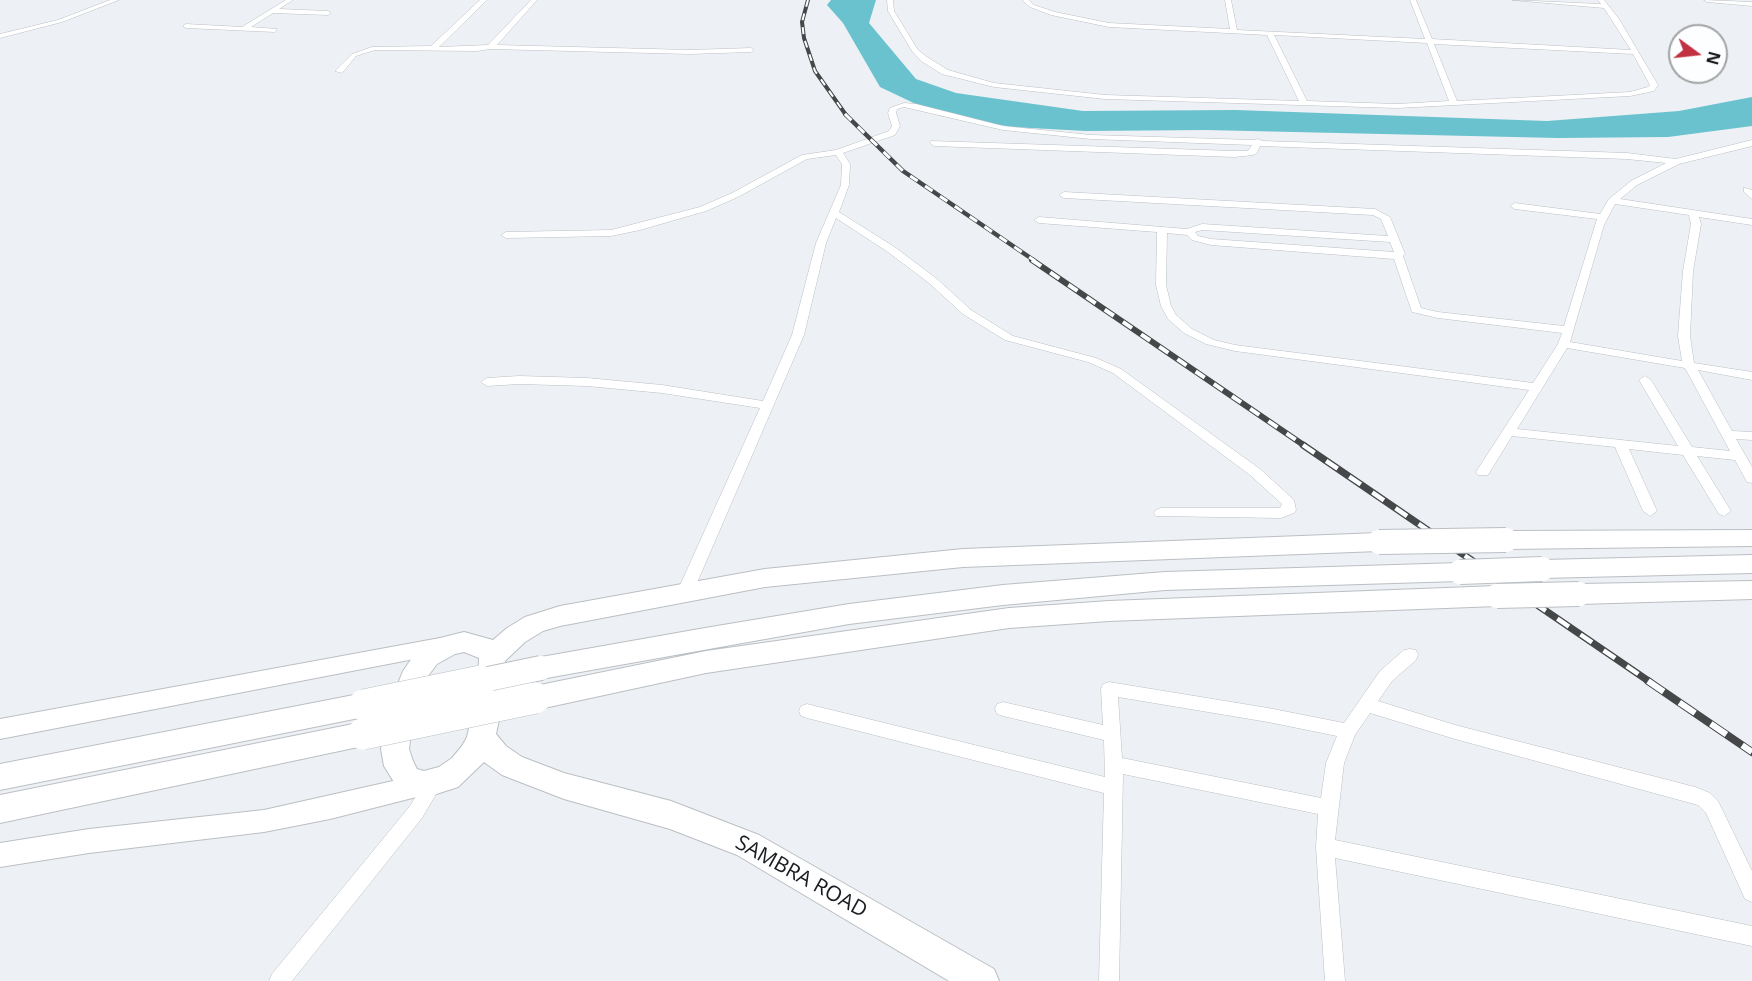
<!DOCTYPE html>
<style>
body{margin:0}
#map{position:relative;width:1752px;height:981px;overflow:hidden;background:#edf1f5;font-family:"Open Sans",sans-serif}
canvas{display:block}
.north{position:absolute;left:1668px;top:24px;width:60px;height:60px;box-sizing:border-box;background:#fdfeff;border:2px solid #a2a3a4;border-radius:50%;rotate:105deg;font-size:16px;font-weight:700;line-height:24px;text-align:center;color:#1a1b1c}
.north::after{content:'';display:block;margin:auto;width:21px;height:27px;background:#c13142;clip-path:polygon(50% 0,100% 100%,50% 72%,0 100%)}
</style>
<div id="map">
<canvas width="1752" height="981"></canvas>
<div class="north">N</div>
</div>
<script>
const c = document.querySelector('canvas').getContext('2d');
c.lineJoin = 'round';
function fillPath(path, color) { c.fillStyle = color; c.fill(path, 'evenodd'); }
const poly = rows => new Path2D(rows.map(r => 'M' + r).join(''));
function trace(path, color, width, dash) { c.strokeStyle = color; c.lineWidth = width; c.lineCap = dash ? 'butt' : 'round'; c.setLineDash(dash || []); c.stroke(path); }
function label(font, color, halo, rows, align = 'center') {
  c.font = font + ' "Open Sans",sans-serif'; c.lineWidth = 4.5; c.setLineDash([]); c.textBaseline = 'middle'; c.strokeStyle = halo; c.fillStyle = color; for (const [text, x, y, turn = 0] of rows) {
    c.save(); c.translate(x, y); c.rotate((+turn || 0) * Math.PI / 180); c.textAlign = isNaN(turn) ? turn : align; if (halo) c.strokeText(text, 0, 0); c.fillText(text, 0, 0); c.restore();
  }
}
const water = poly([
 [831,0,876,0,869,23,916,79,956,93,1083,111,1236,110,1547,121,1679,111,1752,97,1752,126,1668,137,1558,138,1206,130,1086,131,1012,127,941,116,880,87,843,23,827,5]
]);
const minor = poly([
 [110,0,119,0,62,22,0,38,0,34,58,20,110,0],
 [286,0,293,0,279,9,328,11,331,13,328,15,273,13,251,27,277,29,275,32,186,28,183,26,186,24,242,27,286,0],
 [480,0,487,0,439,47,488,45,531,0,537,0,497,45,690,50,751,48,754,50,751,52,690,54,490,49,477,51,375,50,356,56,342,73,335,71,352,54,372,47,431,46,480,0],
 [887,0,893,0,894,11,918,50,927,57,948,70,994,83,1105,95,1299,101,1267,35,1109,27,1051,15,1030,7,1022,0,1029,0,1034,5,1055,12,1109,23,1230,29,1225,0,1231,0,1237,30,1425,39,1410,0,1416,0,1432,39,1631,50,1604,8,1512,0,1601,4,1598,0,1604,0,1619,19,1658,85,1654,91,1630,96,1397,108,1105,99,994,87,942,74,921,61,912,51,888,11,887,0],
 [1274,35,1427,43,1449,101,1397,104,1307,101,1274,35],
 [1434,44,1633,54,1650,85,1648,87,1630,92,1457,101,1434,44],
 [1704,0,1752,2,1752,6,1707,2,1704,0],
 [904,103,916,104,1003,126,1091,135,1254,140,1258,139,1262,141,1627,153,1676,159,1752,140,1752,146,1679,164,1637,185,1620,199,1752,219,1752,225,1699,217,1701,224,1693,271,1690,336,1694,363,1752,372,1752,380,1698,370,1732,431,1752,432,1752,440,1736,439,1752,467,1752,483,1747,482,1735,460,1697,456,1731,511,1724,516,1719,514,1683,455,1629,449,1657,511,1650,516,1643,511,1615,447,1512,436,1488,475,1478,475,1476,472,1529,390,1235,351,1206,344,1184,333,1168,319,1161,306,1156,285,1157,232,1039,223,1034,220,1039,217,1187,229,1202,224,1388,236,1381,219,1373,215,1064,198,1059,195,1064,192,1375,209,1390,217,1405,254,1403,256,1421,308,1438,312,1564,326,1597,219,1515,209,1510,206,1515,203,1600,214,1609,199,1631,181,1666,163,1627,159,1260,146,1257,153,1253,155,1235,157,934,146,930,143,931,141,1235,151,1248,151,1252,145,1091,139,1003,130,904,107,897,109,896,113,900,126,895,135,843,153,850,164,849,185,839,212,896,248,937,279,971,310,1013,336,1096,358,1121,369,1260,469,1294,500,1296,510,1294,513,1281,518,1156,516,1154,513,1156,510,1161,508,1280,508,1282,504,1250,475,1113,373,1088,362,1005,340,963,314,929,283,888,252,836,218,826,243,804,335,693,592,690,596,685,598,680,596,677,592,760,408,662,393,587,386,519,384,487,386,481,382,487,378,519,376,587,378,662,385,763,401,792,335,816,243,841,185,842,164,836,155,807,159,738,197,706,211,640,230,611,236,506,238,501,235,506,232,611,230,700,207,732,193,802,155,836,150,889,131,892,126,888,113,890,108,904,103],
 [1615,204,1689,215,1691,224,1683,271,1678,336,1682,361,1570,342,1604,225,1615,204],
 [1202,230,1390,242,1394,252,1211,239,1198,236,1195,232,1202,230],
 [1167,233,1187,235,1192,240,1211,245,1394,259,1412,312,1438,318,1562,333,1558,344,1533,383,1235,345,1214,340,1192,329,1176,315,1171,306,1166,285,1167,233],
 [1567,348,1685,368,1730,451,1692,447,1651,380,1645,376,1639,380,1678,446,1517,429,1567,348],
 [1744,188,1752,190,1752,199,1744,192,1744,188],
 [1410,649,1416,650,1418,655,1416,660,1392,681,1378,701,1455,725,1695,787,1710,793,1718,801,1752,871,1752,902,1745,899,1706,813,1698,805,1455,739,1370,713,1355,735,1344,763,1335,840,1752,926,1752,946,1335,858,1345,981,1325,981,1316,847,1318,814,1123,774,1119,981,1099,981,1104,793,807,718,801,716,799,711,801,706,807,704,1105,777,1104,740,1003,716,997,714,995,709,997,704,1003,702,1103,725,1101,689,1103,684,1109,682,1268,708,1344,723,1380,671,1404,650,1410,649],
 [1118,697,1268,722,1337,736,1326,763,1321,798,1122,758,1118,697],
 [433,776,439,778,442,784,422,818,292,981,269,981,272,974,410,806,427,778,433,776]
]);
const tertiary = poly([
 [440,638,447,640,451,646,447,652,440,654,0,739,0,719,440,638],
 [424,774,432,777,436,785,432,793,330,819,264,832,89,853,0,867,0,843,89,829,264,810,424,774]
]);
const primary = poly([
 [1752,530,1752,546,1506,549,1498,546,1494,540,1498,534,1506,531,1752,530],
 [1379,533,1387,536,1391,542,1387,548,1379,551,963,567,765,587,560,626,543,631,525,642,505,661,506,688,496,734,506,746,522,757,564,773,671,801,759,835,994,969,999,981,949,981,737,855,670,829,564,799,502,775,484,762,458,787,424,798,397,787,384,766,381,749,385,716,403,671,419,648,440,638,464,632,493,640,507,628,525,617,560,606,765,569,963,549,1379,533],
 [464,652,479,658,478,688,467,737,462,746,452,758,439,767,424,771,417,769,413,761,409,749,413,716,428,676,437,664,455,654,464,652]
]);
const trunk = poly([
 [1752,555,1752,573,1542,578,1533,575,1530,569,1533,563,1542,560,1752,555],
 [1460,563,1469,566,1472,572,1469,578,1460,581,1165,590,1003,605,849,624,541,679,531,676,528,668,531,660,541,657,705,628,849,604,1003,585,1165,572,1460,563],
 [1752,581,1752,599,1579,604,1570,601,1566,594,1570,587,1579,584,1752,581],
 [1497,586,1506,589,1510,596,1506,603,1497,606,1109,621,1009,628,706,673,535,710,525,706,521,698,525,690,535,686,706,651,1009,608,1109,601,1497,586],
 [364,693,374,697,378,705,374,713,364,717,0,790,0,764,364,693],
 [363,722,373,725,377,734,373,743,363,746,0,823,0,795,363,722]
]);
const railFar4 = poly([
 [808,0,802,22,804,38,815,71,846,115]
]);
const railFar3 = poly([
 [845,114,903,171,1035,261]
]);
const railFar2 = poly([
 [1032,260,1305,446]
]);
const railFar1 = poly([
 [1303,445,1650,682]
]);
const rail = poly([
 [1648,681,1752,752]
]);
const primaryBridge = poly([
 [1379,542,1506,540]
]);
const trunkBridgeFar1 = poly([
 [1460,572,1542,569],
 [1497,596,1579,594],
 [474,682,541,668]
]);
const trunkBridge = poly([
 [364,705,481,681],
 [363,734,535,698]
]);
const nearStreetnames = [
 ["SAMBRA ROAD",801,877,29]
];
fillPath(water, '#69c2cd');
trace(minor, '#bbbfc3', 1);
trace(tertiary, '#bbbfc3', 2);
trace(primary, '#bbbfc3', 2);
trace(trunk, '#bbbfc3', 2);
fillPath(minor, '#fff');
fillPath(tertiary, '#fff');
fillPath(primary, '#fff');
fillPath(trunk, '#fff');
trace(railFar4, '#464749', 4);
trace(railFar3, '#464749', 4.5);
trace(railFar2, '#464749', 6);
trace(railFar1, '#464749', 7);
trace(rail, '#464749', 8);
trace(railFar4, '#fdfeff', 2, [7]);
trace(railFar3, '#fdfeff', 3, [9]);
trace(railFar2, '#fdfeff', 4, [11]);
trace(railFar1, '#fdfeff', 4.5, [14]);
trace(rail, '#fdfeff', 6, [19]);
trace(primaryBridge, '#bbbfc3', 26, []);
trace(trunkBridgeFar1, '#bbbfc3', 26, []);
trace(trunkBridge, '#bbbfc3', 32, []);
trace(primaryBridge, '#fff', 24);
trace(trunkBridgeFar1, '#fff', 24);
trace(trunkBridge, '#fff', 31);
label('21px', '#1a1b1c', '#fdfeff', nearStreetnames);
</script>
